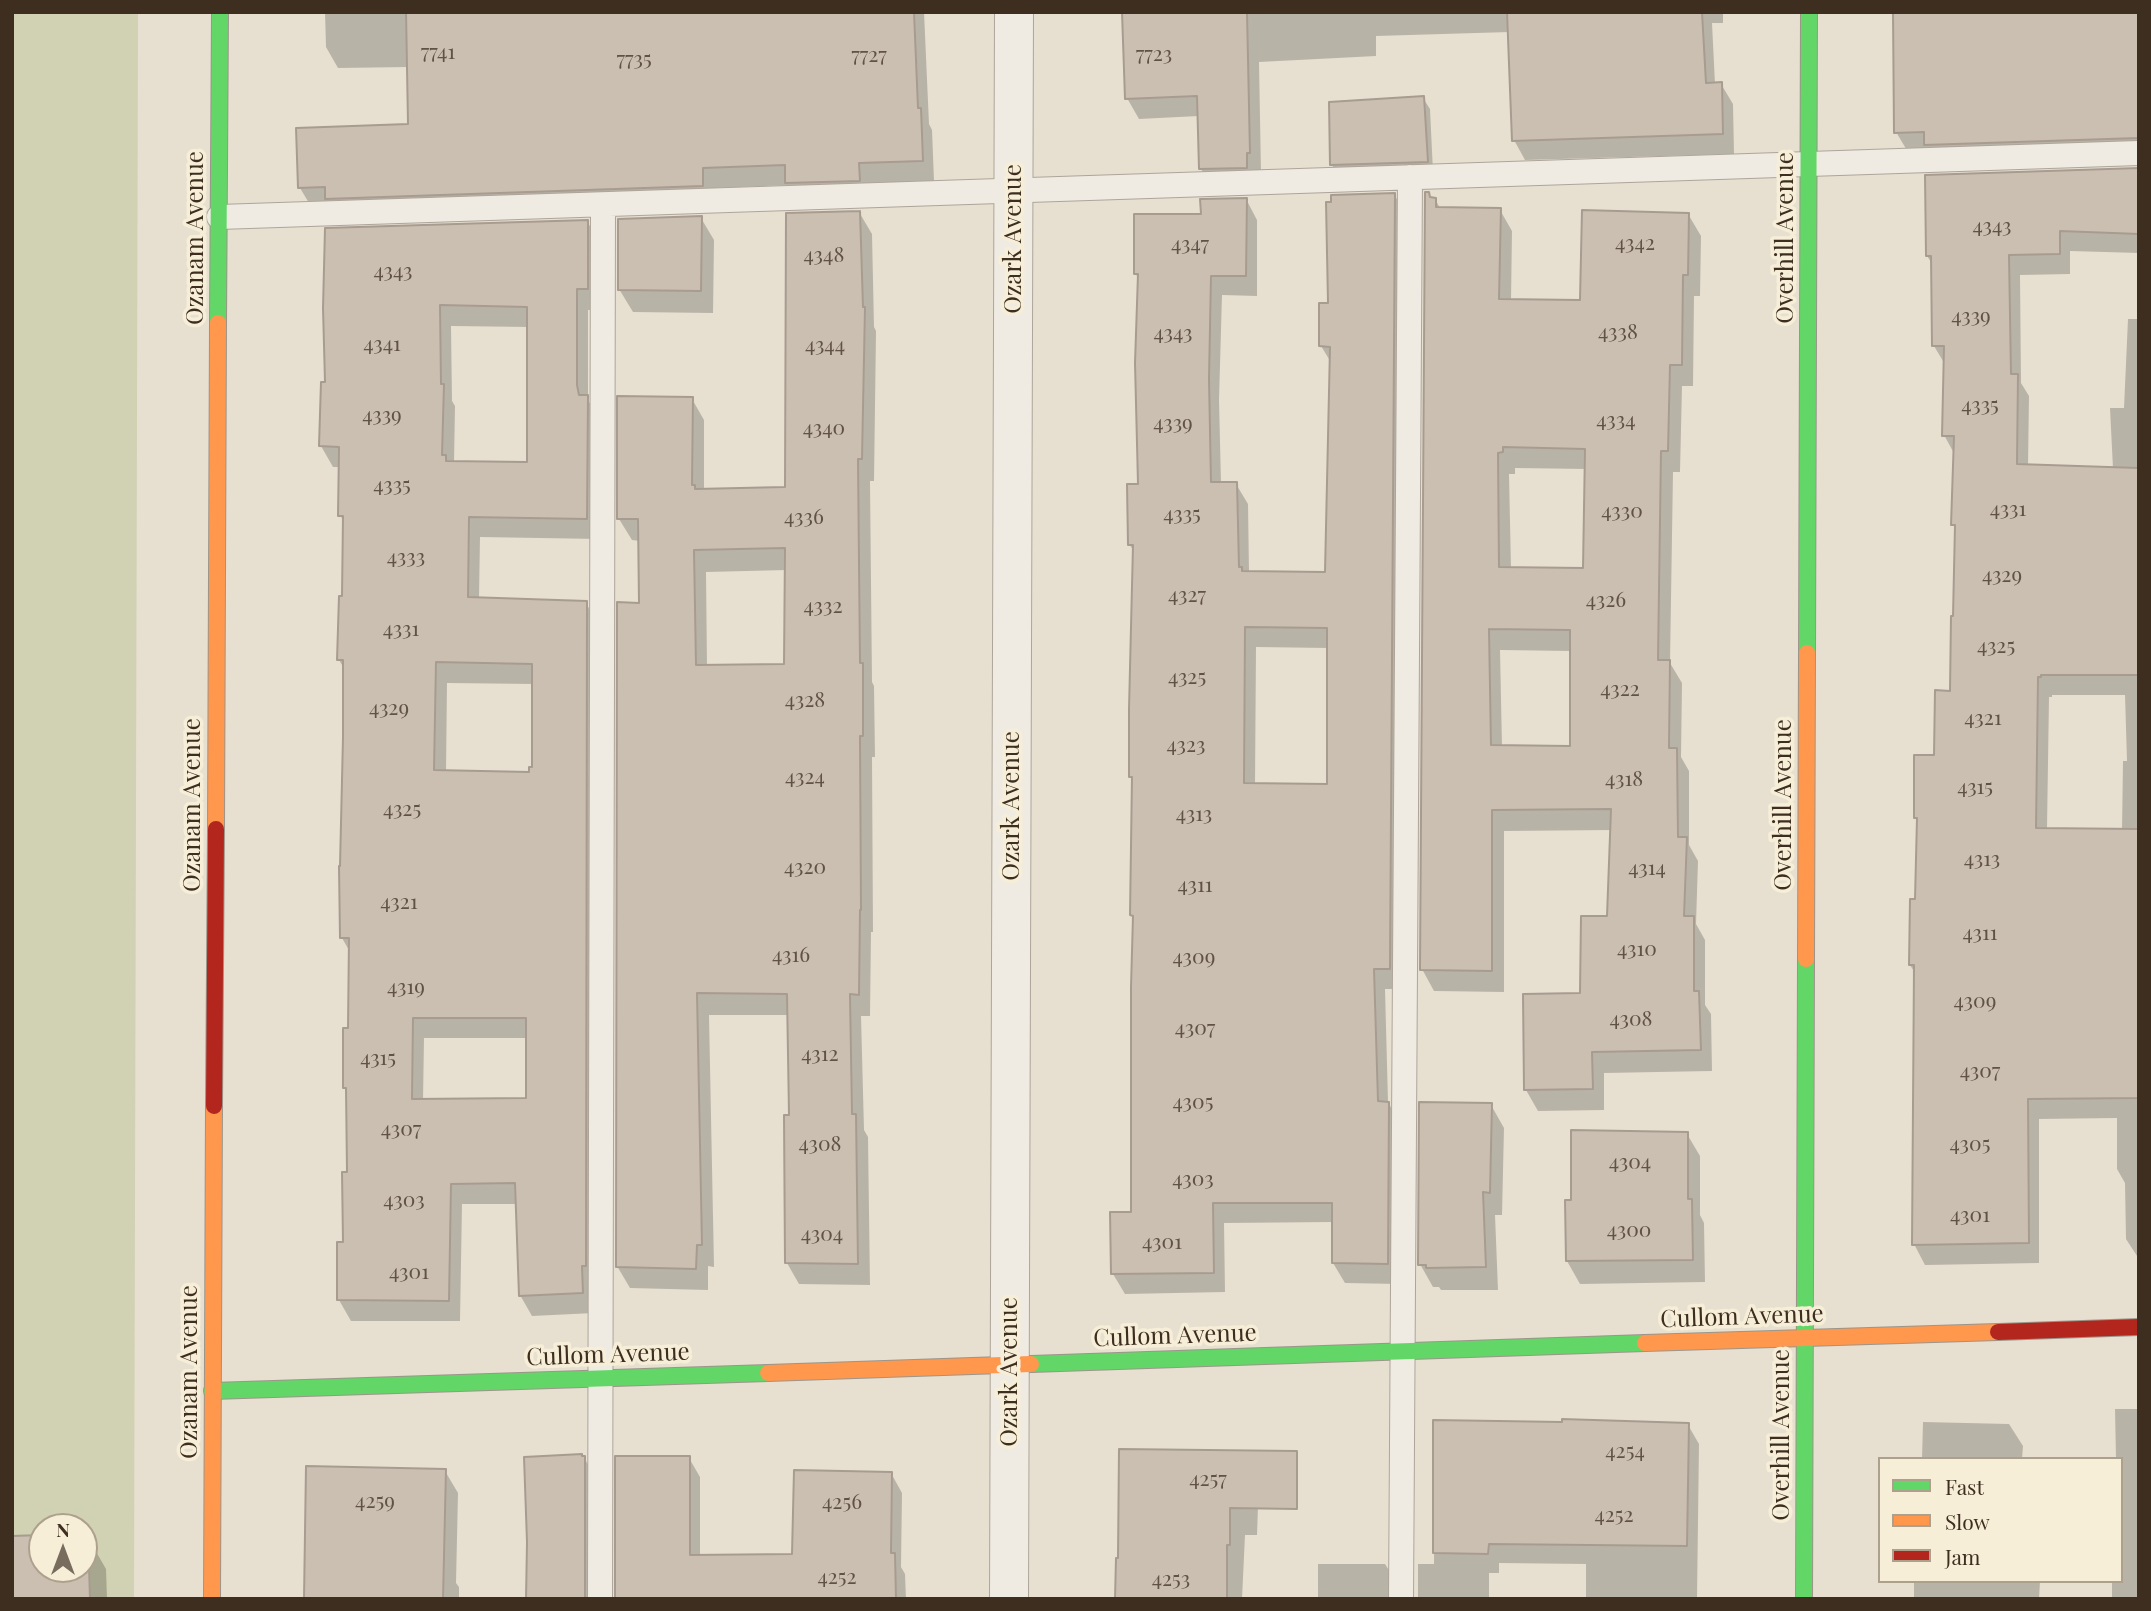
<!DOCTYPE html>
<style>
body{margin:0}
#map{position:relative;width:2151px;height:1611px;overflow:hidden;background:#e7e0d1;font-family:"Playfair Display",serif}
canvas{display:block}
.frame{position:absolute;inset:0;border:14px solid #3d2e20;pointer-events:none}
.legend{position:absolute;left:1878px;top:1457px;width:245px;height:126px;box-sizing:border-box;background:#f7eed8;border:2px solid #ada18e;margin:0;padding:9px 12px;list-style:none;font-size:21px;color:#3d2e20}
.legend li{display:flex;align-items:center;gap:14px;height:35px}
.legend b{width:35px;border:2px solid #ada18e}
.north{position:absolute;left:28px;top:1513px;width:70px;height:70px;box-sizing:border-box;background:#f7eed8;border:2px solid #ada18e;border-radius:50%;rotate:0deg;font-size:19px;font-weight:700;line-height:28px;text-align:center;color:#3d2e20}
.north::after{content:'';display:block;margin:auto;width:24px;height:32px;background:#786c5e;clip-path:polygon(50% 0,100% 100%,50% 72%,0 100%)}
</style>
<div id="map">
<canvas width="2151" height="1611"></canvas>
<div class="frame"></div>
<ul class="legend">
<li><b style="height:9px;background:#63d668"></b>Fast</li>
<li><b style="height:9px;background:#ff974d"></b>Slow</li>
<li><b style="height:9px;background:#b3261e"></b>Jam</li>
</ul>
<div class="north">N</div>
</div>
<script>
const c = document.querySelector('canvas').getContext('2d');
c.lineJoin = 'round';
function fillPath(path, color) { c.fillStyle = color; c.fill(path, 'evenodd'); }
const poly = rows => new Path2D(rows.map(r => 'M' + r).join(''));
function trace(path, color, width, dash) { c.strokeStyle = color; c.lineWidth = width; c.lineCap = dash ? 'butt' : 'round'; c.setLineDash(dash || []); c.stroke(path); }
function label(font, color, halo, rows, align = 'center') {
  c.font = font + ' "Playfair Display",serif'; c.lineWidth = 7; c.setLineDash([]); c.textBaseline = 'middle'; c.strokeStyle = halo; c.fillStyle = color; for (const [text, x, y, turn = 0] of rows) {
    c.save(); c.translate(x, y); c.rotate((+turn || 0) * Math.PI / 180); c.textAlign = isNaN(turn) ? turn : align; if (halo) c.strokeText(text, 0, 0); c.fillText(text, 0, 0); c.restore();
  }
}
const cemetery = poly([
 [12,12,138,12,134,1599,12,1599],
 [42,1527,84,1527,84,1569,42,1569]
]);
const shadow = poly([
 [325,12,924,12,929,124,932,130,934,181,870,183,799,203,789,185,714,188,714,206,312,208,300,188,410,126,409,67,338,68,326,47],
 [1124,12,1723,12,1723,23,1712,23,1715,84,1721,84,1733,104,1734,154,1525,160,1514,140,1510,32,1376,36,1376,56,1259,62,1261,173,1213,189,1201,169,1199,116,1139,119,1127,98],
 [2139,12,2139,158,1908,152,1896,132],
 [1423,98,1430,109,1433,172,1338,176,1332,165],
 [2139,170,2139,253,2070,251,2070,274,2020,275,2021,383,2029,396,2028,466,2113,469,2110,408,2124,408,2128,319,2139,319,2139,1259,2126,1239,2125,1183,2117,1169,2117,1118,2039,1119,2039,1263,1925,1265,1914,1244,1915,973,1910,965,1917,901,1918,822,1916,818,1936,757,1952,692,1957,531,1953,524,1955,455,1944,435,1946,366,1934,346,1933,265,1927,256],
 [2052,695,2125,695,2127,761,2123,761,2122,830,2047,829,2049,697,2052,697],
 [1428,193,1432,199,1435,199,1440,208,1500,210,1512,231,1511,301,1582,301,1688,214,1701,236,1700,296,1694,296,1693,386,1682,386,1680,472,1673,472,1670,663,1682,683,1681,757,1689,771,1689,845,1698,861,1696,924,1705,940,1705,1005,1711,1014,1712,1071,1604,1073,1604,1110,1538,1111,1526,1090,1582,995,1609,918,1612,830,1504,831,1504,992,1434,991,1422,969],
 [1515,468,1586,469,1585,570,1511,569,1509,474,1515,474],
 [1500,650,1571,651,1571,748,1502,747],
 [1394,194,1406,215,1401,989,1385,989,1388,1102,1400,1124,1399,1284,1345,1283,1333,1263,1333,1222,1224,1223,1225,1292,1125,1294,1113,1274,1133,1213,1134,920,1132,915,1134,781,1131,777,1135,554,1130,545,1139,485,1139,281,1136,274,1202,216,1246,199,1257,220,1257,296,1222,295,1219,400,1221,484,1236,484,1248,504,1249,573,1327,574,1332,364,1321,346,1330,305],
 [1256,647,1328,648,1329,786,1255,785],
 [859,212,872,234,874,327,876,331,874,481,870,481,872,682,874,686,875,757,872,757,873,932,871,932,870,1016,861,1016,864,1130,868,1137,870,1285,799,1284,787,1263,791,1117,789,1015,709,1015,714,1267,708,1266,708,1290,630,1288,617,1266,641,605,640,541,632,540,619,519,692,399,704,420,704,491,786,489],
 [787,570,786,666,707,667,706,572],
 [701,218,714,240,713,313,633,312,619,289],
 [587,221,599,242,599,310,588,310,588,400,599,418,599,539,480,537,479,599,586,603,598,624,594,1313,532,1316,520,1295,517,1204,462,1204,460,1321,351,1321,339,1300,349,1173,347,1092,344,1087,349,1030,350,952,342,938,345,670,339,660,344,598,345,524,340,515,340,467,333,467,321,446,326,384,325,308],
 [451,326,529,327,529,464,454,463,455,406,452,401],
 [447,683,534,684,534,769,531,774,446,772],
 [424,1038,527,1038,527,1099,423,1101],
 [1491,1105,1504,1128,1502,1215,1495,1215,1498,1290,1441,1290,1439,1287,1433,1287,1420,1264],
 [1687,1134,1700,1156,1700,1215,1704,1223,1705,1282,1580,1284,1567,1261],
 [2115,1409,2139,1409,2139,1599,2112,1599,2112,1581,2121,1581,2121,1459,2116,1459],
 [1435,1422,1688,1425,1699,1444,1697,1599,1586,1599,1586,1564,1499,1563,1499,1573,1489,1573,1489,1599,1418,1599,1418,1564,1434,1564],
 [1923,1422,2009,1424,2023,1446,2022,1459,1922,1459],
 [584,1458,596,1477,595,1599,528,1599],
 [689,1458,700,1477,700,1557,794,1556,891,1473,902,1493,901,1567,905,1574,906,1599,617,1599],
 [445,1471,458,1493,456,1583,459,1587,459,1599,306,1599],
 [1259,1479,1257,1535,1245,1535,1242,1599,1117,1599],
 [84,1536,87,1536,106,1569,107,1599,12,1599,42,1537,42,1569,84,1569],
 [1318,1564,1385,1564,1397,1583,1397,1599,1318,1599],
 [1914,1581,2040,1581,2039,1599,1914,1599]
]);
const building = poly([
 [406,12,914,12,918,108,921,108,923,161,859,163,860,181,785,183,785,165,703,168,703,186,325,199,325,187,298,188,296,128,408,124,406,12],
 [1122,12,1247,12,1250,153,1247,153,1247,168,1199,169,1197,96,1125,99,1122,12],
 [1507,12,1702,12,1706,83,1722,82,1723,134,1512,141,1507,12],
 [1893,12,2139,12,2139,138,1924,145,1924,132,1894,133,1893,12],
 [1424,96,1428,162,1330,165,1329,102,1424,96],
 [2139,168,2139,234,2060,231,2060,254,2009,255,2011,374,2018,374,2017,464,2139,468,2139,675,2041,675,2041,677,2038,677,2036,828,2139,829,2139,1098,2028,1099,2029,1243,1912,1245,1914,965,1909,965,1910,899,1915,899,1917,818,1914,818,1914,755,1934,755,1935,690,1950,691,1951,616,1953,616,1955,525,1951,525,1954,436,1942,436,1944,346,1932,346,1931,256,1926,256,1925,175,2139,168],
 [1425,192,1429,192,1430,197,1436,198,1436,207,1501,208,1499,299,1580,300,1582,210,1689,213,1688,275,1683,275,1682,365,1670,365,1668,451,1661,451,1658,660,1670,660,1669,748,1677,748,1678,837,1687,837,1684,916,1694,916,1694,991,1699,991,1701,1050,1592,1052,1593,1089,1524,1090,1523,994,1580,993,1581,916,1607,916,1611,809,1492,810,1492,971,1420,970,1425,192],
 [1503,447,1585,449,1583,568,1499,567,1498,453,1503,452,1503,447],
 [1489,629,1570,630,1570,746,1491,745,1489,629],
 [1395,193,1390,969,1374,969,1378,1101,1389,1102,1388,1264,1332,1263,1332,1203,1213,1203,1214,1273,1111,1274,1110,1212,1131,1212,1131,987,1133,916,1130,915,1132,777,1129,777,1129,709,1133,545,1128,545,1127,484,1138,484,1135,363,1138,274,1134,274,1134,214,1201,214,1200,199,1247,198,1246,276,1211,276,1209,379,1211,482,1237,482,1239,567,1242,567,1242,571,1325,572,1330,347,1319,346,1319,303,1328,303,1326,202,1331,202,1331,195,1395,193],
 [1245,627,1327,628,1327,784,1244,783,1245,627],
 [860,211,863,307,865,307,862,459,858,459,860,663,863,663,863,736,860,736,861,910,860,910,859,995,850,994,852,1114,856,1114,858,1264,785,1263,784,1115,789,1115,787,994,697,993,702,1245,697,1245,696,1269,616,1267,617,602,639,603,638,519,617,519,617,396,693,397,692,485,695,485,695,489,785,487,786,213,860,211],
 [785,548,784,664,696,665,694,550,785,548],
 [702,216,701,291,618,290,618,219,702,216],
 [588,220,588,289,577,289,577,385,579,395,588,395,587,519,469,517,468,597,587,601,586,1266,582,1266,583,1293,519,1296,515,1183,451,1184,449,1301,337,1300,337,1242,343,1242,342,1172,347,1172,346,1088,343,1088,343,1028,348,1028,349,938,340,938,339,866,340,866,343,737,343,660,337,660,339,596,342,596,343,516,338,516,339,447,319,446,321,382,325,382,323,308,325,228,588,220],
 [440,305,527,307,527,462,446,461,446,455,442,455,444,384,441,384,440,305],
 [436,662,532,664,532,767,529,767,529,772,434,770,436,662],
 [413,1018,526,1018,526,1098,412,1099,413,1018],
 [1419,1102,1492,1103,1490,1193,1483,1192,1486,1267,1426,1268,1426,1265,1418,1265,1419,1102],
 [1571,1130,1688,1132,1688,1199,1692,1199,1693,1260,1566,1261,1565,1200,1571,1200,1571,1130],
 [1562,1419,1689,1423,1687,1546,1489,1544,1488,1554,1433,1553,1433,1420,1562,1422,1562,1419],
 [1119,1449,1297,1451,1297,1509,1230,1508,1230,1545,1227,1545,1227,1599,1115,1599,1116,1558,1118,1558,1119,1449],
 [582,1454,582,1456,585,1456,585,1599,526,1599,527,1542,524,1457,582,1454],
 [615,1456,690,1456,690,1555,792,1554,794,1470,892,1472,891,1553,895,1553,896,1599,615,1599,615,1456],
 [306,1466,446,1469,443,1599,304,1599,306,1466],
 [84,1534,88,1534,90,1599,12,1599,12,1536,42,1535,42,1569,84,1569,84,1534]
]);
const lane = poly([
 [219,217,2139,153],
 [600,1599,603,205],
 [1401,1599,1410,177]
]);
const street = poly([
 [1009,1599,1014,12]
]);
const fast = poly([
 [218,323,220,12],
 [1807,653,1809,12],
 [1031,1364,1645,1343],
 [212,1391,768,1373],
 [1804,1599,1806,959]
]);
const slow = poly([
 [216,829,218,323],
 [1806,959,1807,653],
 [1645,1343,1998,1332],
 [768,1373,1031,1364],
 [212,1599,214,1106]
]);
const jam = poly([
 [214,1106,216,829],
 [1998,1332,2139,1327]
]);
const numberNames = [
 ["7741",438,52],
 ["7723",1154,54],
 ["7727",869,55],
 ["7735",634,59],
 ["4343",1992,226],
 ["4342",1635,243],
 ["4347",1190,244],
 ["4348",824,255],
 ["4343",393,271],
 ["4339",1971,316],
 ["4338",1618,332],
 ["4343",1173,333],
 ["4341",382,344],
 ["4344",825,345],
 ["4335",1980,405],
 ["4339",382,415],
 ["4334",1616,420],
 ["4339",1173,423],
 ["4340",824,428],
 ["4335",392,485],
 ["4331",2008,509],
 ["4330",1622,511],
 ["4335",1182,514],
 ["4336",804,517],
 ["4333",406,557],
 ["4329",2002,575],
 ["4327",1187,595],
 ["4326",1606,600],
 ["4332",823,606],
 ["4331",401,629],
 ["4325",1996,646],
 ["4325",1187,677],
 ["4322",1620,689],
 ["4328",805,700],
 ["4329",389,708],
 ["4321",1983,718],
 ["4323",1186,745],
 ["4324",805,777],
 ["4318",1624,779],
 ["4315",1975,787],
 ["4325",402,809],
 ["4313",1194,814],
 ["4313",1982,859],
 ["4320",805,867],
 ["4314",1647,868],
 ["4311",1195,885],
 ["4321",399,902],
 ["4311",1980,933],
 ["4310",1637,949],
 ["4316",791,955],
 ["4309",1194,957],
 ["4319",406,987],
 ["4309",1975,1001],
 ["4308",1631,1019],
 ["4307",1195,1028],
 ["4312",820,1054],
 ["4315",378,1058],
 ["4307",1980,1071],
 ["4305",1193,1102],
 ["4307",401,1129],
 ["4308",820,1144],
 ["4305",1970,1144],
 ["4304",1630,1162],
 ["4303",1193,1179],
 ["4303",404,1200],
 ["4301",1970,1215],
 ["4300",1629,1230],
 ["4304",822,1234],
 ["4301",1162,1242],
 ["4301",409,1272],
 ["4254",1625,1451],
 ["4257",1208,1479],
 ["4259",375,1501],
 ["4256",842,1502],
 ["4252",1614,1515],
 ["4252",837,1577],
 ["4253",1171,1579]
];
const streetNames = [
 ["Ozanam Avenue",196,238,-90],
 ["Overhill Avenue",1786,238,-90],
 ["Ozark Avenue",1014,239,-90],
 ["Ozanam Avenue",193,805,-90],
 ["Overhill Avenue",1784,805,-90],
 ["Ozark Avenue",1012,806,-90],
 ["Cullom Avenue",1742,1317,-2],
 ["Cullom Avenue",1175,1336,-2],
 ["Cullom Avenue",608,1355,-2],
 ["Ozanam Avenue",190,1372,-90],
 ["Ozark Avenue",1010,1372,-90],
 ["Overhill Avenue",1782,1435,-90]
];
fillPath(cemetery, '#d1d1b3');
fillPath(shadow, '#0003');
fillPath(building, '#cbbfb2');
trace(building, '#a89c90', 2);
trace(lane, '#ada599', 26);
trace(street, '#ada599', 40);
trace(fast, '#9c958a', 18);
trace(slow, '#9c958a', 18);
trace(jam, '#9c958a', 18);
trace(lane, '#efebe3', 24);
trace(street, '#efebe3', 38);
trace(fast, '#63d668', 16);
trace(slow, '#ff974d', 16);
trace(jam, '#b3261e', 16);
label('21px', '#605244', null, numberNames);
label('24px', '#3d2e20', '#f7eed8', streetNames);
</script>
